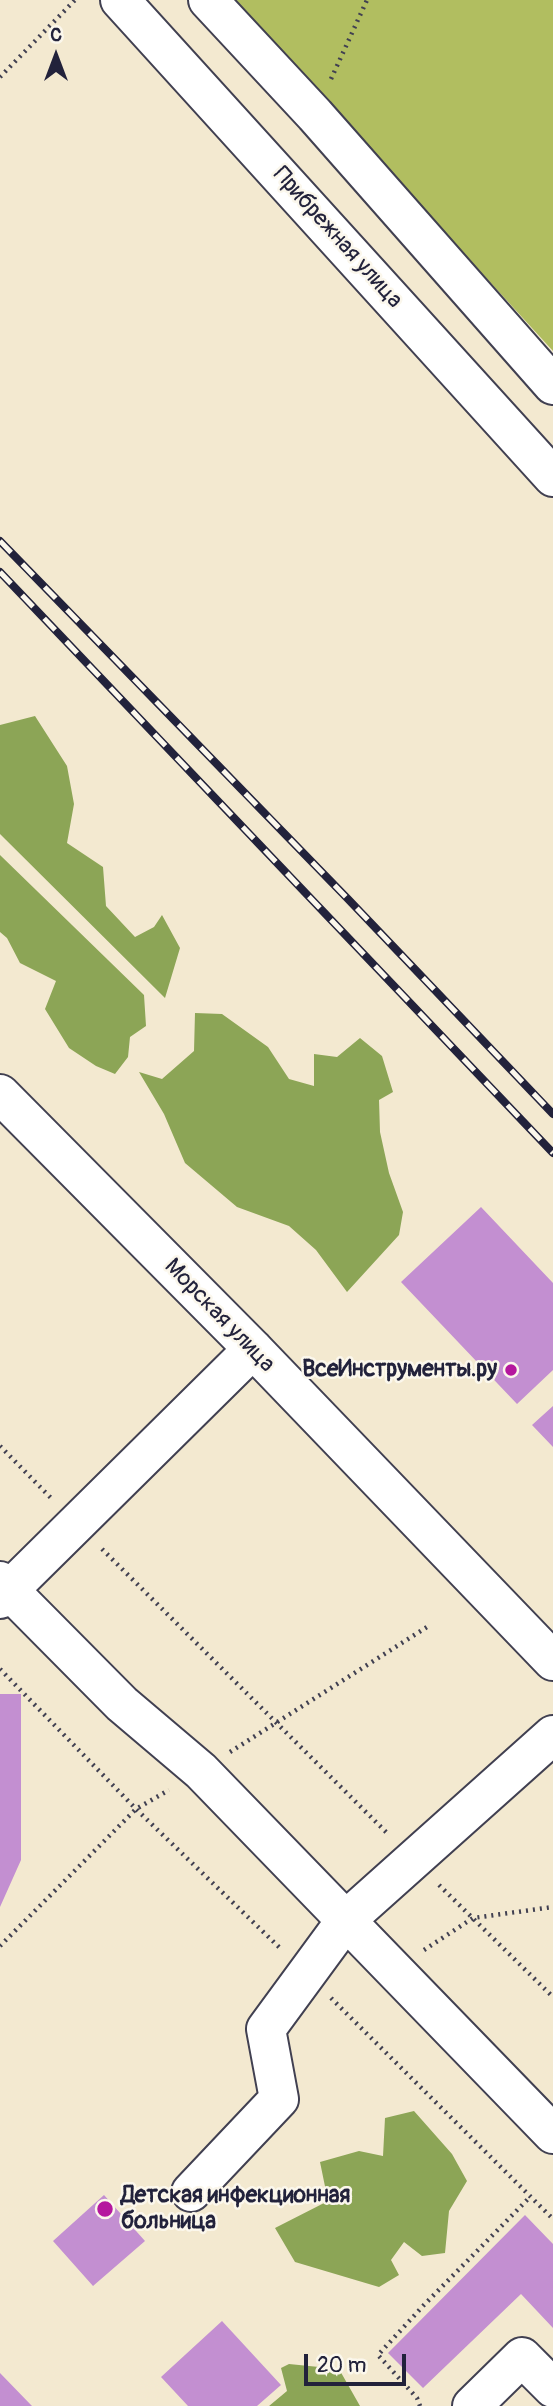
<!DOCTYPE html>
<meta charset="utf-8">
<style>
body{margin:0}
#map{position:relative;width:553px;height:2406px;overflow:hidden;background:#f3e9d0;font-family:Pangolin,sans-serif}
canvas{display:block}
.north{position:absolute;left:21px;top:21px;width:70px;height:70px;-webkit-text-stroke:5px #fbf7ec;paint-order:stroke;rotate:0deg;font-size:19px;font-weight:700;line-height:28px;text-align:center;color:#22223b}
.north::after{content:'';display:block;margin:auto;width:24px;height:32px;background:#22223b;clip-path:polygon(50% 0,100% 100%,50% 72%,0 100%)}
.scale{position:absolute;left:304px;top:2354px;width:102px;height:32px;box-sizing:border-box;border:4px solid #22223b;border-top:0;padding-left:9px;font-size:21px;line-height:24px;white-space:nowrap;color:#22223b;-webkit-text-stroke:5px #fbf7ec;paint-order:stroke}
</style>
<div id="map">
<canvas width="553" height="2406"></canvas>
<div class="north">С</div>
<div class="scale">20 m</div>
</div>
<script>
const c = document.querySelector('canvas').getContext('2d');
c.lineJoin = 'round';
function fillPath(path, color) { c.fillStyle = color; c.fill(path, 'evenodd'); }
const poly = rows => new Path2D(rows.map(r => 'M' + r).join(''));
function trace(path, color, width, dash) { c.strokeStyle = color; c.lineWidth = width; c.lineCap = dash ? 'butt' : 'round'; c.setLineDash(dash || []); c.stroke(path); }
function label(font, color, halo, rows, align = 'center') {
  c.font = font + ' Pangolin,sans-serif'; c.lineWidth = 5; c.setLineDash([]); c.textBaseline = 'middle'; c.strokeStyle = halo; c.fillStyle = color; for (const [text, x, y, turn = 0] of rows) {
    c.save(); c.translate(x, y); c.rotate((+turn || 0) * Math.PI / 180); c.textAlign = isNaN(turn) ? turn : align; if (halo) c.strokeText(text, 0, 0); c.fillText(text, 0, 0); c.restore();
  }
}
const green = poly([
 [232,0,553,0,553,351]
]);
const forest = poly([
 [35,716,67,766,74,804,67,843,103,867,106,906,135,937,154,927,162,915,180,948,165,998,0,834,0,725],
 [0,855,144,995,146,1026,130,1037,128,1057,115,1074,96,1066,69,1048,45,1009,56,981,20,963,7,938,0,932],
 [195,1013,222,1014,268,1047,289,1079,314,1086,314,1054,337,1057,360,1038,382,1056,393,1092,379,1100,380,1132,389,1173,403,1212,399,1235,347,1292,316,1250,289,1226,237,1207,185,1163,164,1114,139,1072,162,1079,194,1051],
 [414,2111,452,2154,467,2181,449,2211,445,2253,422,2256,404,2242,391,2260,399,2275,379,2287,295,2262,275,2228,328,2201,320,2162,359,2151,383,2156,385,2118],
 [289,2364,339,2369,360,2406,269,2406,287,2391,281,2368]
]);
const building = poly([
 [481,1207,553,1283,553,1370,517,1404,401,1282],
 [553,1406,553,1447,532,1425],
 [0,1694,21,1694,21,1860,0,1907],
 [104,2195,145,2241,93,2286,53,2241],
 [525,2215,553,2244,553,2328,521,2294,423,2388,388,2353],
 [222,2321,281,2385,257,2406,188,2406,161,2377],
 [0,2373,32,2406,0,2406]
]);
const path = poly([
 [0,77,75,0],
 [331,79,367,0],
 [0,1446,51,1498],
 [102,1549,388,1834],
 [0,1669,136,1809,282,1950],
 [230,1752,427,1627],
 [439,1885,553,1997],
 [0,1946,136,1809,169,1790],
 [424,1950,473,1918,553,1907],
 [331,1998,553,2219],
 [420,2406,417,2398,378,2355,423,2306,530,2197]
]);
const minor = poly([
 [0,1581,122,1704,201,1771,553,2134],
 [0,1599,253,1349],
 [191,2192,279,2099,266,2029,346,1920,553,1735],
 [472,2406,522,2357,553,2388]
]);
const major = poly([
 [120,0,553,477],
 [208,0,315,115,553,385],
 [0,1094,253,1349,553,1661]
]);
const rail = poly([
 [0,541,347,898,553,1114],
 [0,572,553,1153]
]);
const markers = [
 [511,1370,7,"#b5179e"],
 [105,2209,9,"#b5179e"]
];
const streetNames = [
 ["Прибрежная улица",337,238,48],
 ["Морская улица",219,1316,46]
];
const poiNames = [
 ["ВсеИнструменты.ру",497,1370],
 ["Детская инфекционная",121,2196,"left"],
 ["больница",121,2222,"left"]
];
fillPath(green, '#b1be60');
fillPath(forest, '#8ca556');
fillPath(building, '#c38fd1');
trace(minor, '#414051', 42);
trace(major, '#414051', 42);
trace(path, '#414051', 4.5, [2, 5]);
trace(minor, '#fff', 38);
trace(major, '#fff', 38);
trace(rail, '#22223b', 8);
trace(rail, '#fbf7ec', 5, [16]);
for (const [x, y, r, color] of markers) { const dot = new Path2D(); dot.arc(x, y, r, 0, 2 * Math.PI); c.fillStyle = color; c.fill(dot); trace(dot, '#fbf7ec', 2.5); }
label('23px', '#22223b', '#fbf7ec', streetNames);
label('bold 23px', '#22223b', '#fbf7ec', poiNames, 'right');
</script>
